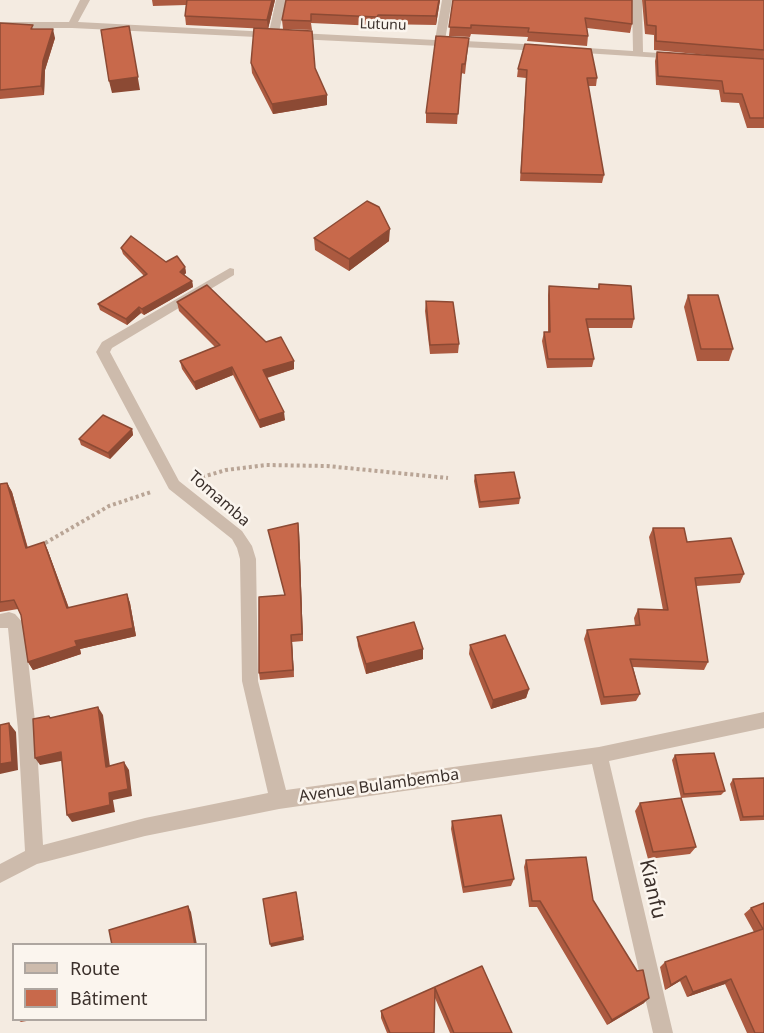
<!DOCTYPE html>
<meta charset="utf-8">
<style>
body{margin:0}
#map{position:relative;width:764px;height:1033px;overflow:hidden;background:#f4ebe1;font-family:"Noto Sans",sans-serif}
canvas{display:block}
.legend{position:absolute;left:12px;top:943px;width:195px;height:78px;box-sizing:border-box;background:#fbf5ee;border:2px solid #aea6a0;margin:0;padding:8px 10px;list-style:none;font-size:18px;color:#3b302b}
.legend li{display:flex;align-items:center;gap:12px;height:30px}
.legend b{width:30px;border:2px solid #aea6a0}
</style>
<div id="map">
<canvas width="764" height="1033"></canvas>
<ul class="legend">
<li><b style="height:8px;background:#cdbbac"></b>Route</li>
<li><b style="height:16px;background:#c8694b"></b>Bâtiment</li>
</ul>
</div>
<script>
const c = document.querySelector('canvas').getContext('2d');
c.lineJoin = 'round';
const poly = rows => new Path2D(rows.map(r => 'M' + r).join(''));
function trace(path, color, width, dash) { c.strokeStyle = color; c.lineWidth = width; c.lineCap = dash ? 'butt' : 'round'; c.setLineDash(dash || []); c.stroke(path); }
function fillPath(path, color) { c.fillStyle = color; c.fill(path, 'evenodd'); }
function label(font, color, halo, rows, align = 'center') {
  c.font = font + ' "Noto Sans",sans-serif'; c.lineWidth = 5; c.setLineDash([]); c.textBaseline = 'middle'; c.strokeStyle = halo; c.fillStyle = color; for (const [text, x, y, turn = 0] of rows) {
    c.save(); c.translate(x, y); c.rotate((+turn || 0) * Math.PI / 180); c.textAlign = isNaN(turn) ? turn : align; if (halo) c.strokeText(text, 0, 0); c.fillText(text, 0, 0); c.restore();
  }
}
const path = poly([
 [202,477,226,470,266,465,327,466,448,478],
 [40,546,109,506,151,492]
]);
const minor = poly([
 [80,0,90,0,78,22,269,32,276,0,286,0,279,32,435,40,442,0,452,0,445,40,543,45,548,48,543,51,72,28,0,28,0,22,69,22,80,0],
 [632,0,642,0,643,52,674,54,679,57,678,59,568,52,567,50,572,47,633,51,632,0],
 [230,268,234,269,234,275,112,348,110,352,179,481,242,531,252,546,256,559,258,681,286,790,599,747,764,712,764,728,609,761,673,1033,653,1033,592,764,279,809,145,836,37,864,0,883,0,864,25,851,18,730,8,628,0,628,0,614,9,612,15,614,24,624,36,730,43,845,145,818,268,793,242,681,240,559,237,548,232,539,169,489,96,352,102,342,230,268]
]);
const wall = poly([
 [152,0,275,0,268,29,186,25,185,16,186,5,153,6],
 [286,0,440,0,436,25,378,24,377,26,311,23,312,30,283,29,282,20],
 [453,0,632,24,630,33,587,28,588,36,587,46,527,41,528,37,471,34,470,37,449,36],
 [642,0,764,0,764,128,747,128,739,103,721,102,719,90,656,85,655,61,657,52,717,56,654,50,654,35,645,34],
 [0,23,34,29,55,38,45,70,44,95,0,99],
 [469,38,465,74,461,73,457,124,426,123,426,113],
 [251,63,315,68,327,105,273,114,252,73],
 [518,69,597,78,596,86,588,86,604,175,602,183,520,181,526,78,517,77],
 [314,238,389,241,349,271,315,250],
 [121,248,185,267,186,273,184,275,192,281,193,287,144,315,141,313,127,325,100,310,98,304,144,276,123,254],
 [599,284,634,319,632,328,588,328,594,359,592,367,547,368,542,341,544,332,548,332,548,295,549,286,598,289],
 [688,295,733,349,729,361,697,361,684,307],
 [426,301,459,344,458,353,430,354,425,311],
 [177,302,266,342,294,361,294,369,267,378,285,420,260,428,233,375,196,390,182,369,180,361,215,347,179,311],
 [132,429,133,435,110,459,81,445,79,439],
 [475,475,520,498,519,504,479,508,474,481],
 [7,483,12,492,28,548,44,542,48,551,69,608,127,594,130,603,136,636,80,649,81,654,33,670,28,662,21,615,18,609,0,612,0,484],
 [653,528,687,542,744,574,740,583,696,586,708,662,704,670,633,667,640,694,636,701,601,705,584,639,587,630,635,625,634,618,638,609,663,610,649,537],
 [268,530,299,531,303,641,292,642,294,677,260,680,259,673,285,595],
 [357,637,423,659,366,674,358,646],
 [470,645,529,689,526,698,491,709,469,654],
 [675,755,725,791,721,795,681,798,672,760],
 [764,778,764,820,740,821,730,784,733,779],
 [640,803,696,847,690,854,648,859,635,811],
 [452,821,514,879,511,886,463,893,451,829],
 [526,860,593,900,644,1003,607,1025,537,907,529,907,524,867],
 [764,903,764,1033,747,1033,725,984,687,997,680,981,665,990,660,967,665,962,754,932,744,914,751,908],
 [482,966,512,1033,450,1033,435,998,434,1033,387,1033,381,1018,381,1011],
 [18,1020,32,1020,21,1022]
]);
const shadedWall = poly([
 [272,0,275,0,268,29,267,20],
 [439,0,440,0,436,25,436,16],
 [53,29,55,38,45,70,44,95,41,86,43,61],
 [131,38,140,90,112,93,109,81],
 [327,95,327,105,273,114,272,104],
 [390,229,389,241,349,271,349,259],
 [185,267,186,273,181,278,180,272],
 [192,281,193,287,144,315,142,309],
 [139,307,141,313,127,325,126,319],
 [294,361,294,369,265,378,263,370],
 [232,367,233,375,196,390,194,382],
 [284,412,285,420,260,428,259,420],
 [132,429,133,435,110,459,108,453],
 [7,483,12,492,30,557,26,548],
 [298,523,299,531,303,641,302,634],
 [44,542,48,551,72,617,67,608],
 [127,594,130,603,136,636,80,649,81,654,33,670,28,662,75,641],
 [291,635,292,642,294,677,293,670],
 [423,649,423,659,366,674,366,664],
 [529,689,526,698,491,709,493,700],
 [98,707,103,715,111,774,106,767],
 [9,723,16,732,18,770,0,774,0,764],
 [61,752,66,760,40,765,35,758],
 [124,762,129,770,132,796,113,800,115,812,72,822,67,815,109,793],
 [296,892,304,940,271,947,270,944],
 [188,906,191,912,197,945,195,945],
 [686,976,680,981,665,990,671,985],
 [731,979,725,984,687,997,693,992],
 [649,998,644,1003,607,1025,612,1020]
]);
const building = poly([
 [187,0,272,0,267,20,185,16,187,0],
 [286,0,439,0,436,16,378,15,377,17,311,14,311,21,282,20,286,0],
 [453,0,632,0,632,24,585,18,588,36,528,32,529,28,471,25,471,28,449,27,453,0],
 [645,0,764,0,764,50,656,41,656,26,647,25,645,0],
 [0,23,33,25,31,29,53,29,43,61,41,86,0,90,0,23],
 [129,26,138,77,109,81,101,30,129,26],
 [254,28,312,31,315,68,327,95,272,104,251,63,254,28],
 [436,36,469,38,465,64,462,64,458,114,426,113,436,36],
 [525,44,591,49,597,78,587,78,604,175,521,173,527,70,518,69,525,44],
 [657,52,764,59,764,118,750,118,742,94,724,93,722,81,658,76,657,52],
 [367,201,379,207,390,229,349,259,314,238,367,201],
 [131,236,166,262,177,256,185,267,180,272,192,281,142,309,139,307,126,319,98,304,147,274,121,248,131,236],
 [599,284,631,286,634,319,586,319,594,359,548,359,544,332,550,332,549,286,599,289,599,284],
 [207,285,266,342,281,337,294,361,263,370,284,412,259,420,232,367,194,382,180,361,220,345,177,302,207,285],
 [688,295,718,295,733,349,701,349,688,295],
 [426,301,453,302,459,344,430,345,426,301],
 [103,415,132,429,108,453,79,439,103,415],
 [514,472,520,498,480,502,475,475,514,472],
 [7,483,26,548,44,542,67,608,127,594,133,628,75,641,77,646,28,662,21,615,14,600,0,602,0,484,7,483],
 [298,523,302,634,291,635,293,670,259,673,259,597,285,595,268,530,298,523],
 [653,528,684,528,687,542,731,538,744,574,695,578,708,662,630,659,640,694,604,697,587,630,640,625,638,609,668,610,653,528],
 [414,622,423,649,366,664,357,637,414,622],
 [505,635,529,689,493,700,470,645,505,635],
 [98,707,106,767,124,762,128,789,109,793,110,805,67,815,61,752,35,758,33,719,49,716,50,718,98,707],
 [9,723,12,762,0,764,0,725,9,723],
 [714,753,725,791,684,794,675,755,714,753],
 [764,778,764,816,743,817,733,779,764,778],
 [681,798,696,847,653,852,640,803,681,798],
 [501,815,514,879,464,887,452,821,501,815],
 [586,857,593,900,637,971,643,970,649,998,612,1020,540,901,532,901,526,860,586,857],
 [296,892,303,937,270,944,263,899,296,892],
 [764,903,764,1033,755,1033,731,979,693,992,686,976,671,985,665,962,763,929,751,908,764,903],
 [188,906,195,945,112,945,109,930,188,906],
 [482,966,512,1033,454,1033,435,988,434,1033,390,1033,381,1011,482,966]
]);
const farStreetnames = [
 ["Lutunu",383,25,2]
];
const streetNames = [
 ["Tomamba",219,499,41],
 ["Avenue Bulambemba",379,786,-8]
];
const nearStreetnames = [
 ["Kianfu",652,889,77]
];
trace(path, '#b9a596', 4, [3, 3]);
fillPath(minor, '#cdbbac');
fillPath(wall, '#ac5a40');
fillPath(shadedWall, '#8c4a34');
fillPath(building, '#c8694b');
trace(building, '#8c4a34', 1.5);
label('14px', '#3b302b', '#fbf5ee', farStreetnames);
label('16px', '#3b302b', '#fbf5ee', streetNames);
label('20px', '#3b302b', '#fbf5ee', nearStreetnames);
</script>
